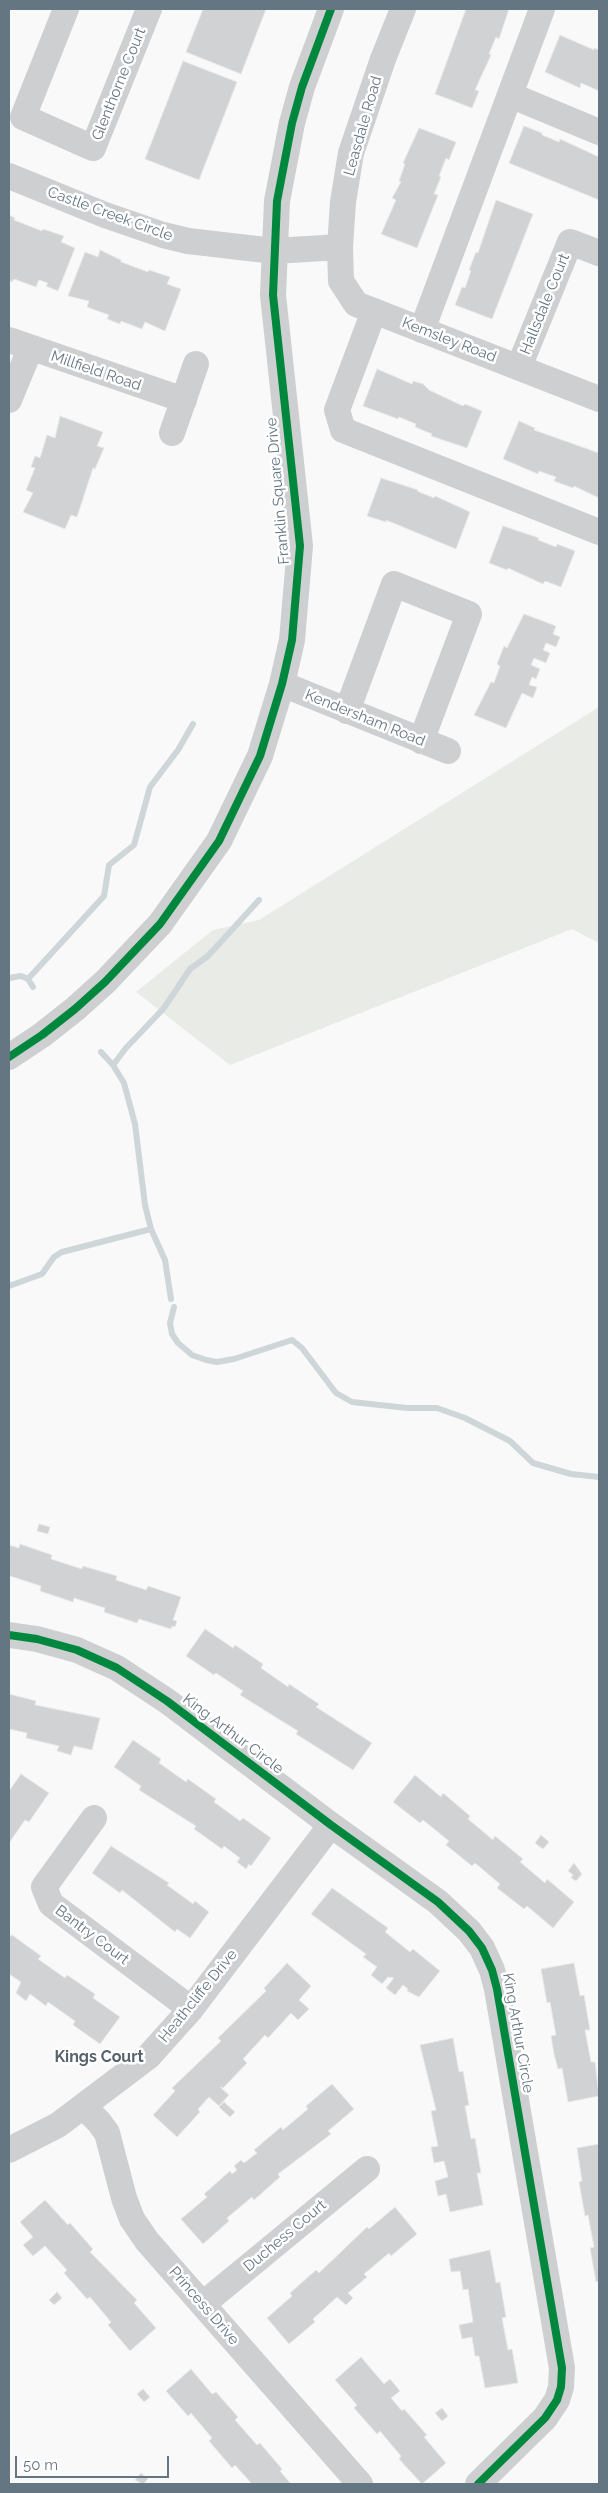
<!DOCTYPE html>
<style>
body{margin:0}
#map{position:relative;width:608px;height:2493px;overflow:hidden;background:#f9f9f9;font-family:Raleway,sans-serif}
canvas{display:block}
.frame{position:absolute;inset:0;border:10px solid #657683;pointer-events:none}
.scale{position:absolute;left:15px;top:2456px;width:154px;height:22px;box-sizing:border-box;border:2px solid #657683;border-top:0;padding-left:6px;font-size:15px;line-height:18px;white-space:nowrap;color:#657683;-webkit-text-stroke:4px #fff;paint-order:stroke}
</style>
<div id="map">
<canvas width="608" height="2493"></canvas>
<div class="frame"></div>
<div class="scale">50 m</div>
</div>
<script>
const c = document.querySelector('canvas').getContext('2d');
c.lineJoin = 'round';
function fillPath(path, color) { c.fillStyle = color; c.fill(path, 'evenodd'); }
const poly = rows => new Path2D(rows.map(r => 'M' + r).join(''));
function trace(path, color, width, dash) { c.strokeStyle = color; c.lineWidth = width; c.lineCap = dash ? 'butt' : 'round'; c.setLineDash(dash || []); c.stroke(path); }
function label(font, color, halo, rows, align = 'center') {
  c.font = font + ' Raleway,sans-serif'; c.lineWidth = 5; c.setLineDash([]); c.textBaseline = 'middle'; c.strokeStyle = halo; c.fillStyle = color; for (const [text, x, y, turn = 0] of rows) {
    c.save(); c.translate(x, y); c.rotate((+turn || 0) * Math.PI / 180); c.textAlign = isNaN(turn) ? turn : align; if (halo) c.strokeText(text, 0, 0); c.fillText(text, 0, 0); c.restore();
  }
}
const green = poly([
 [599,707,599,943,572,929,230,1065,136,992,213,930,259,920]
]);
const stream = poly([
 [9,978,21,976,28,979,33,987],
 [28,979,104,896,109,865,134,845,150,787,178,750,193,724],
 [101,1052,113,1065,124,1083,135,1124,145,1205,151,1229,165,1260,171,1299],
 [113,1065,126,1048,164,1008,190,969,208,956,259,900],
 [9,1286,42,1274,54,1257,62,1252,151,1229],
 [174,1307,170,1323,172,1334,178,1343,192,1355,206,1360,217,1362,234,1359,292,1340,302,1348,336,1393,352,1402,407,1408,437,1408,465,1418,510,1441,533,1463,571,1474,599,1477]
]);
const building = poly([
 [203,9,266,9,241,74,186,52,203,9],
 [466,9,509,9,499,39,496,37,489,54,491,55,475,90,479,91,472,108,435,94,466,9],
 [560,35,594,50,594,48,599,50,599,94,599,91,581,83,580,88,545,72,560,35],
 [183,61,237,82,199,180,145,159,183,61],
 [524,126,542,133,542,135,559,142,560,139,599,157,599,200,509,163,524,126],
 [419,128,456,142,449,160,446,158,439,176,441,177,434,194,438,195,417,248,381,234,396,200,392,198,401,182,399,181,405,164,403,163,419,128],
 [496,200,533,214,492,319,455,305,462,287,465,288,471,271,469,270,476,252,478,253,496,200],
 [9,215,15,218,14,220,42,231,43,229,64,236,61,242,75,248,58,291,46,286,48,283,39,280,36,287,14,279,12,282,9,280,9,215],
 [100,250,121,260,121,262,148,272,149,270,170,277,167,284,181,289,165,331,145,322,142,329,121,321,120,324,107,319,109,315,87,307,89,301,68,296,85,252,98,257,100,250],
 [377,369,412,384,413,381,423,384,429,390,463,406,465,404,482,411,467,448,431,436,432,434,415,427,416,424,399,417,398,419,363,406,377,369],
 [60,416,103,432,97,446,104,448,95,469,93,468,77,517,71,515,65,529,23,512,33,493,26,490,35,468,31,467,35,456,40,458,47,435,55,438,60,416],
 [519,421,535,428,534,430,599,453,599,498,574,486,573,488,554,481,556,477,539,471,538,474,503,459,519,421],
 [381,478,418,490,417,491,434,498,435,496,470,512,456,549,386,520,386,522,367,516,381,478],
 [503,526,539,538,538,540,556,547,557,544,575,551,561,587,545,581,543,584,508,568,507,570,489,563,503,526],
 [524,614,556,626,553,634,560,637,556,647,546,643,543,650,550,653,546,663,534,658,531,665,540,669,536,679,532,677,529,685,537,687,533,698,522,693,506,728,474,715,491,682,494,683,500,666,497,664,504,646,507,648,524,614],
 [39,1524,50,1527,48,1534,37,1531,39,1524],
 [20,1544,52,1555,51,1559,82,1569,83,1566,117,1576,116,1580,146,1590,148,1586,181,1597,173,1620,177,1621,175,1627,172,1626,171,1629,139,1619,137,1623,104,1612,105,1608,74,1598,73,1602,40,1591,41,1586,10,1576,9,1580,9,1545,19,1548,20,1544],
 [205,1629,233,1648,235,1645,263,1664,261,1668,288,1687,289,1684,319,1704,316,1707,372,1743,353,1770,296,1734,298,1731,240,1695,243,1691,216,1673,214,1675,186,1656,205,1629],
 [9,1694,36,1701,35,1705,100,1718,92,1750,74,1746,71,1755,57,1751,59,1746,26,1738,27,1733,9,1729,9,1694],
 [133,1740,161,1759,159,1763,186,1782,188,1779,216,1799,214,1802,240,1821,243,1818,271,1838,251,1866,249,1864,246,1869,237,1862,240,1858,224,1846,222,1849,194,1829,196,1826,139,1790,141,1786,114,1767,133,1740],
 [21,1774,49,1793,29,1822,25,1820,9,1843,9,1791,21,1774],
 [415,1775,441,1797,443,1793,470,1816,468,1819,493,1840,495,1836,523,1859,520,1862,545,1883,547,1879,574,1902,553,1928,527,1906,524,1909,497,1888,500,1884,475,1863,472,1866,446,1845,449,1841,423,1820,420,1823,393,1802,415,1775],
 [541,1835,549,1842,543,1849,535,1843,541,1835],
 [111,1846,169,1883,167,1885,193,1904,195,1901,209,1912,190,1938,177,1929,175,1932,122,1890,120,1893,92,1873,111,1846],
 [574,1863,582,1874,576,1881,571,1878,573,1875,568,1871,574,1863],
 [332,1888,388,1928,385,1932,410,1952,413,1949,440,1971,419,1997,407,1991,408,1989,403,1985,395,1995,386,1988,394,1978,388,1977,382,1984,371,1975,377,1967,363,1957,366,1954,311,1914,332,1888],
 [12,1935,41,1956,38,1959,65,1978,67,1975,95,1994,93,1998,120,2017,100,2044,73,2025,75,2021,48,2002,46,2006,30,1994,26,2001,16,1993,21,1982,9,1974,9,1937,12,1935],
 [287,1963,311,1986,299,2000,309,2009,298,2020,291,2013,268,2038,265,2035,243,2059,247,2063,223,2088,220,2087,229,2095,219,2106,209,2097,198,2109,200,2112,177,2137,153,2115,175,2091,172,2088,221,2041,218,2038,266,1991,264,1988,287,1963],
 [574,1963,580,1996,584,1995,590,2030,585,2030,591,2062,595,2062,599,2096,568,2102,562,2068,558,2069,554,2054,551,2036,556,2035,550,2002,547,2003,541,1969,574,1963],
 [453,2038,459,2072,463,2071,469,2105,465,2106,471,2139,475,2138,481,2173,477,2173,483,2205,450,2212,446,2194,438,2196,435,2181,448,2177,444,2161,434,2163,431,2147,438,2146,431,2111,436,2110,420,2045,453,2038],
 [332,2084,354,2109,328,2131,331,2134,278,2174,280,2177,254,2200,252,2197,227,2218,229,2221,203,2244,181,2219,207,2197,204,2194,230,2171,232,2174,237,2170,234,2166,241,2160,244,2163,257,2153,254,2150,281,2127,283,2130,308,2109,306,2106,332,2084],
 [224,2102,235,2112,230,2117,219,2107,224,2102],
 [599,2144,599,2281,596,2282,590,2248,594,2247,588,2215,585,2216,579,2182,582,2181,577,2148,599,2144],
 [45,2200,68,2225,70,2223,93,2249,90,2252,137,2300,134,2303,156,2328,130,2351,108,2325,111,2322,90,2297,87,2299,64,2273,67,2270,45,2246,33,2256,23,2245,33,2237,20,2222,45,2200],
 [395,2207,417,2234,391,2256,389,2253,364,2274,367,2277,348,2293,353,2298,346,2305,337,2297,313,2319,315,2322,289,2344,267,2318,292,2296,290,2293,316,2270,319,2273,367,2227,369,2229,395,2207],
 [490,2250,496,2283,500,2282,506,2317,502,2318,508,2350,512,2349,518,2383,485,2388,479,2356,475,2356,472,2337,462,2339,459,2325,473,2322,468,2289,463,2290,460,2271,451,2272,449,2259,490,2250],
 [57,2292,62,2298,54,2305,49,2300,57,2292],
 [361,2357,384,2384,390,2379,400,2391,391,2398,402,2411,404,2409,427,2435,424,2437,446,2463,422,2484,399,2459,401,2456,380,2431,377,2434,354,2408,357,2405,335,2380,361,2357],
 [191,2369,212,2394,216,2392,238,2417,235,2420,257,2445,260,2443,282,2469,280,2471,291,2484,252,2484,235,2465,232,2468,209,2441,212,2438,191,2413,188,2416,166,2391,191,2369],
 [143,2389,150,2397,144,2402,137,2394,143,2389],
 [442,2408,448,2416,442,2421,435,2413,442,2408],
 [141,2473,148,2479,143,2484,135,2480,141,2473]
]);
const minor = poly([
 [66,9,23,117,93,148,149,9],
 [403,9,383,59,351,153,343,202,340,247,341,281,356,304,599,399],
 [510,95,599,132],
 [9,176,105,215,163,235,188,241,274,251,340,247],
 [374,311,337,410,343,430,599,532],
 [422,330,542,9],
 [9,340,184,400],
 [519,367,570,242,599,253],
 [9,400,30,349],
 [172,433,196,364],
 [282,684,448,751],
 [347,711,394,584,469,614,421,741],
 [9,1057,42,1035,75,1009,105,982,160,924,219,841,260,756,282,684,292,640,300,546,273,295,277,201,292,123,302,87,331,9],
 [9,1635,37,1639,77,1650,117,1668,167,1701,331,1825,438,1902,469,1931,482,1948,492,1970,497,1989,562,2368,561,2387,557,2400,545,2418,478,2484],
 [94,1818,44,1887,51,1904,191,2009],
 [84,2107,99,2122,107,2133,124,2198,132,2219,147,2241,360,2484],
 [9,2150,58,2125,148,2057,191,2009,331,1825],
 [203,2304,367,2169]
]);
const cycleway = poly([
 [9,1057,42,1035,75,1009,105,982,160,924,219,841,260,756,282,684,292,640,300,546,273,295,277,201,292,123,302,87,331,9],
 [9,1635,37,1639,77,1650,117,1668,167,1701,331,1825,438,1902,469,1931,482,1948,492,1970,497,1989,562,2368,561,2387,557,2400,545,2418,478,2484]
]);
const streetNames = [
 ["Glenthorne Court",119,84,-68],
 ["Leasdale Road",363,126,-74],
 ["Castle Creek Circle",110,214,20],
 ["Hallsdale Court",545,304,-68],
 ["Kemsley Road",449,340,21],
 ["Millfield Road",96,371,19],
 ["Franklin Square Drive",278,491,-95],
 ["Kendersham Road",365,718,22],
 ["King Arthur Circle",233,1734,37],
 ["Bantry Court",92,1935,37],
 ["Heathcliffe Drive",198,1996,-51],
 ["King Arthur Circle",518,2033,80],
 ["Duchess Court",285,2236,-40],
 ["Princess Drive",204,2306,49]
];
const neighbourhoodNames = [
 ["Kings Court",99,2057]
];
fillPath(green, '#e8ebe6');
trace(stream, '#ced6d9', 6);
fillPath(building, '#d0d2d3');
trace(building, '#e8e8e8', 1);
trace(minor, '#cecfd0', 26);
trace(cycleway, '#00873e', 8);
label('15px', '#657683', '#fff', streetNames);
label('bold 16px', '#57646e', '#fff', neighbourhoodNames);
</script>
